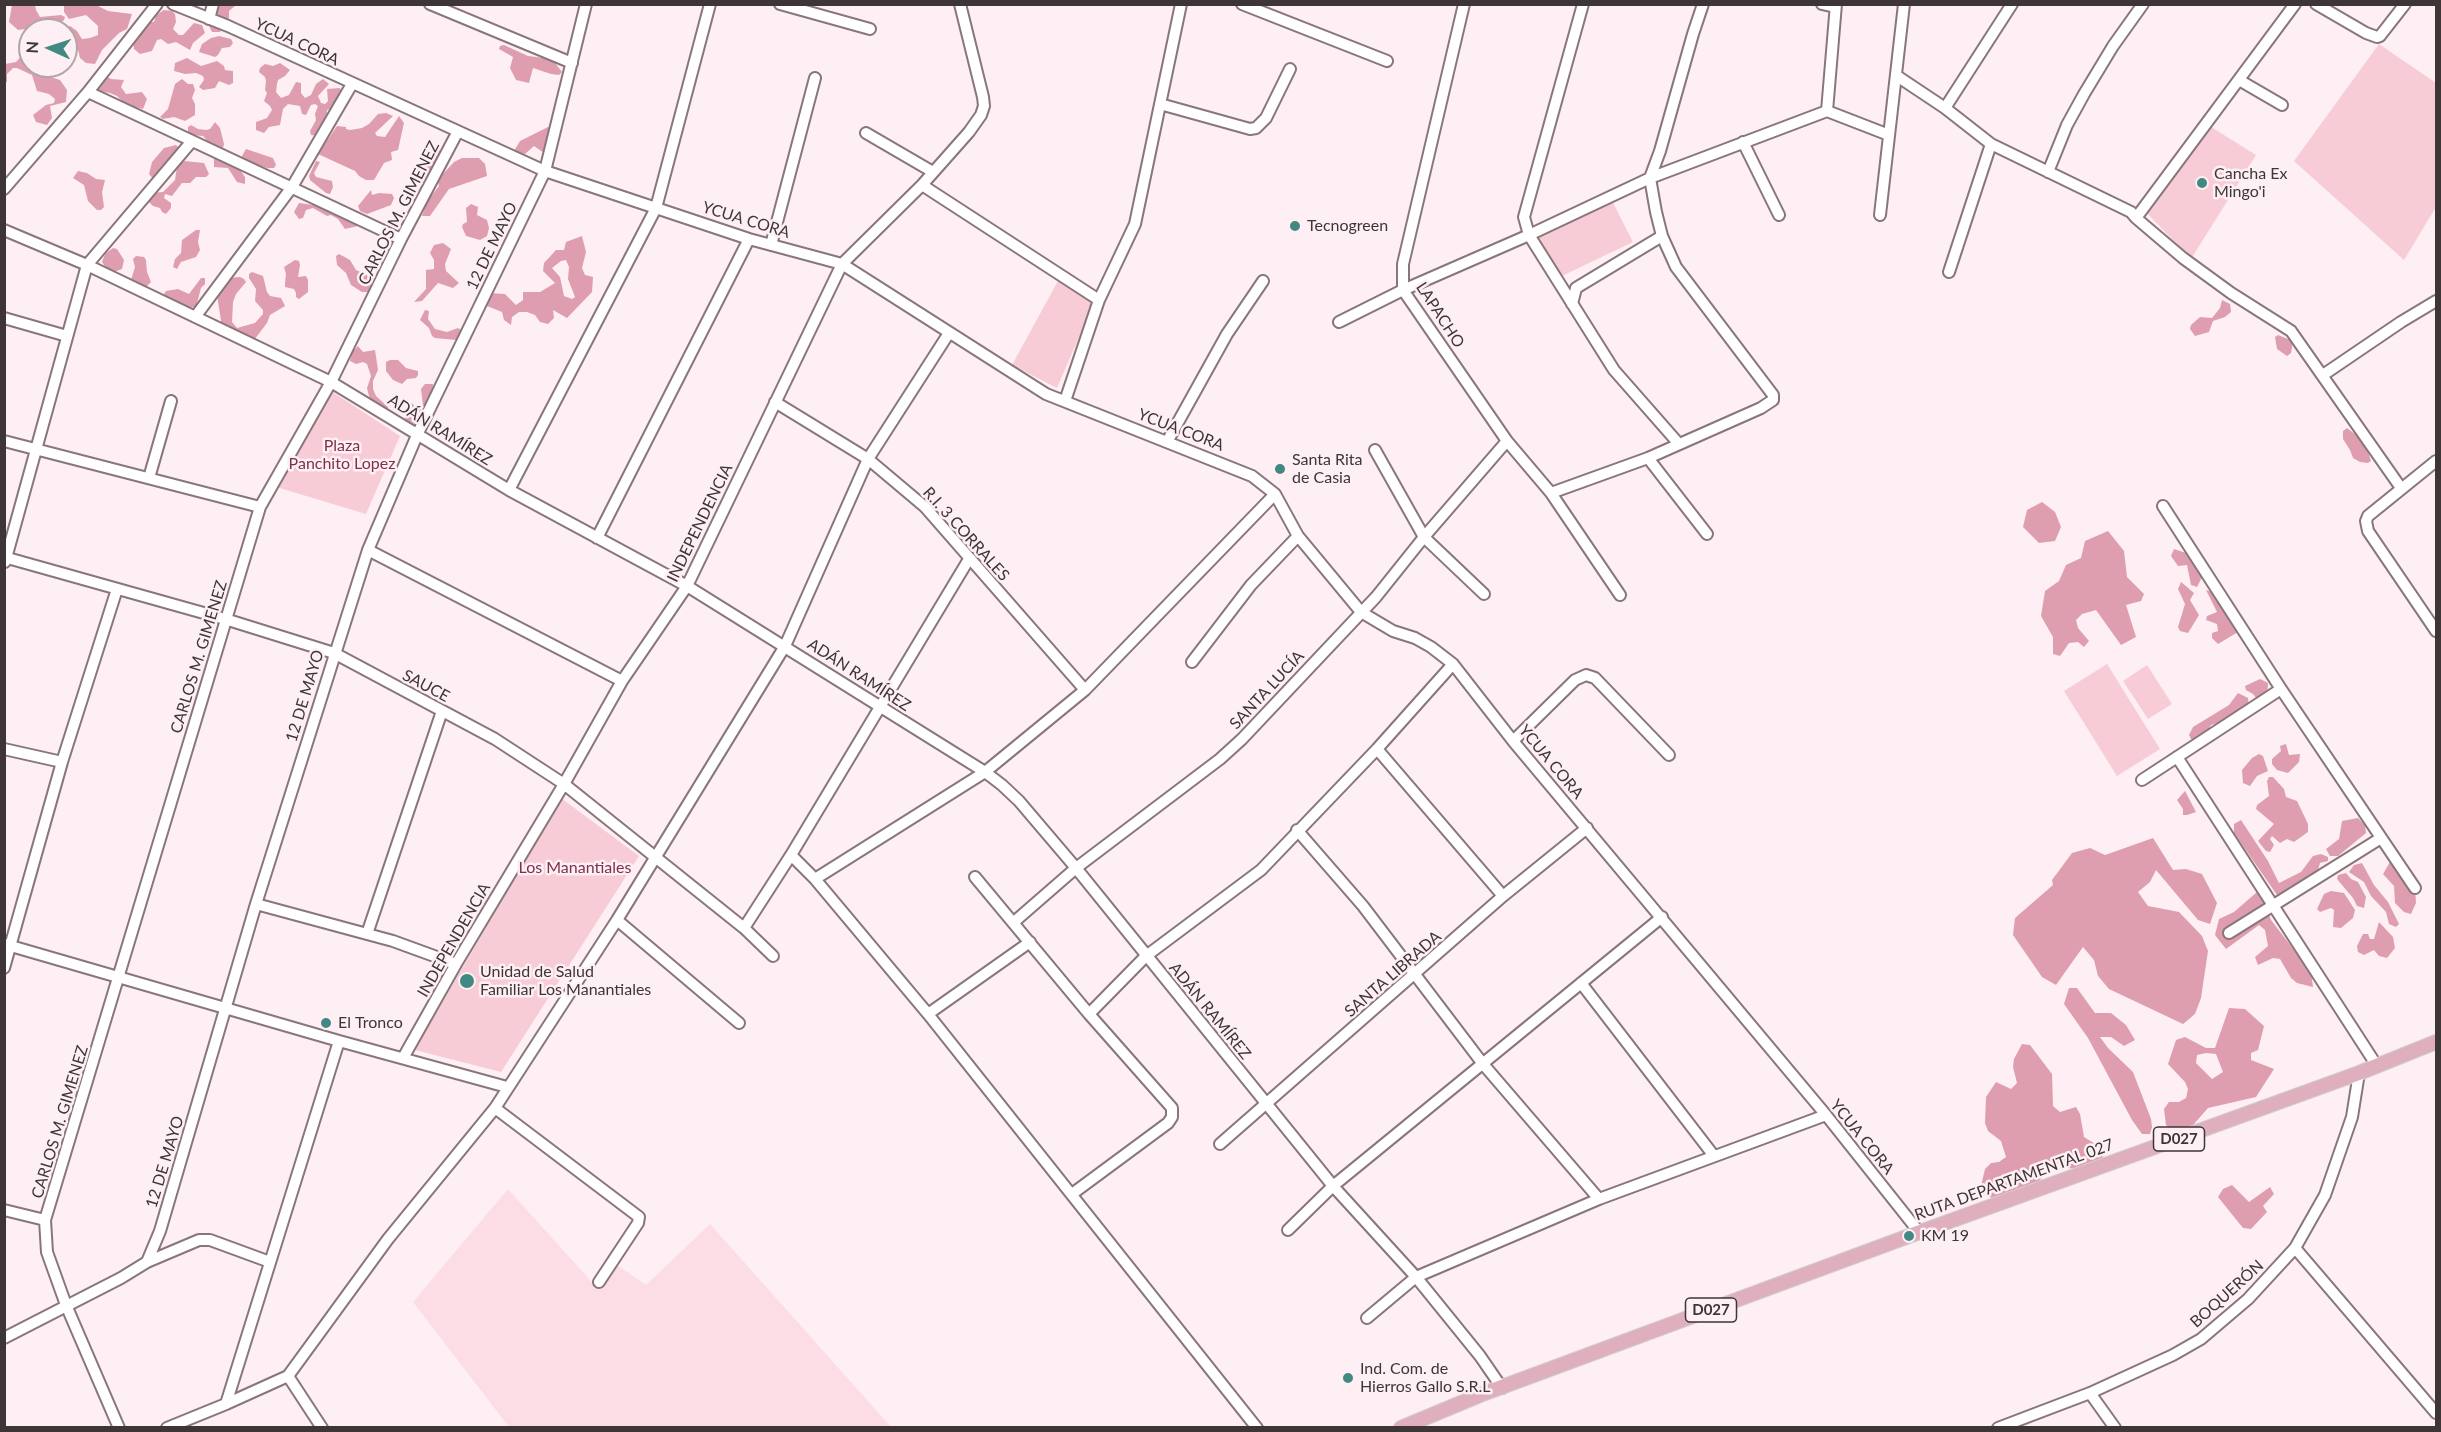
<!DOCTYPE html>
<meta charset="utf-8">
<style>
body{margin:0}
#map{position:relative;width:2441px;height:1432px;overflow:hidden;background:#fdeff3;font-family:Lato,sans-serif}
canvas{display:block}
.frame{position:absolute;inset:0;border:6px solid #3e3537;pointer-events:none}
.north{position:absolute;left:18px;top:18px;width:60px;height:60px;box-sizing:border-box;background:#fdeff3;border:2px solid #b1a5a8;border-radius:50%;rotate:273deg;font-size:16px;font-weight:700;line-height:24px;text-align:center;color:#3e3537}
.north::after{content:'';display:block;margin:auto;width:21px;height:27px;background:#438983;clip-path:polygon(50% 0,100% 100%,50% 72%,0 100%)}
</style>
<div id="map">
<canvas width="2441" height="1432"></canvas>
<div class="frame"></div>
<div class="north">N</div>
</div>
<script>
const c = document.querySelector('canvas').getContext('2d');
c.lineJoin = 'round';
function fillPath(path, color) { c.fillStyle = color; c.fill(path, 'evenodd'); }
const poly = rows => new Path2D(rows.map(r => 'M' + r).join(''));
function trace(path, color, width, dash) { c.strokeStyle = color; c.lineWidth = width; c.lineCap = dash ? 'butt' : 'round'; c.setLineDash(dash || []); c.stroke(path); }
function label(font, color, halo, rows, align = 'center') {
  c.font = font + ' Lato,sans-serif'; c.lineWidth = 5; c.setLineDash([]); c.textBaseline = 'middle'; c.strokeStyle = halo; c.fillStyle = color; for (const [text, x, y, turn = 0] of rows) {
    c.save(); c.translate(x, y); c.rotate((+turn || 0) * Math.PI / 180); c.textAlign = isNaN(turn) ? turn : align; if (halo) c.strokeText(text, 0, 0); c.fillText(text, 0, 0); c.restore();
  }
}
const built = poly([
 [508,1189,598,1289,614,1263,646,1285,710,1224,891,1427,509,1427,413,1302]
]);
const green = poly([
 [2379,44,2436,83,2436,207,2404,260,2294,161],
 [2208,125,2256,155,2191,259,2145,211],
 [1611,199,1633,242,1562,276,1537,237],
 [1058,281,1094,302,1057,388,1012,365],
 [325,387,400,436,366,514,273,486],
 [2107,664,2160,749,2117,776,2064,691],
 [2147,665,2172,704,2148,719,2123,681],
 [561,798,639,856,501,1072,415,1050]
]);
const forest = poly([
 [12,5,35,5,36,10,40,17,61,15,65,17,64,20,55,28,39,27,18,30,9,22],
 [64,5,96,5,108,11,132,14,127,29,119,33,102,50,95,64,86,63,80,58,78,50,70,51,66,44,66,30,63,30,70,26,77,31,82,39,90,38,98,35,98,26,86,15,69,19,64,12],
 [216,5,236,5,229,11,229,18,220,32,212,32,208,24,207,16],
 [164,10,172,11,175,14,176,22,173,29,179,35,183,35,194,23,202,25,205,33,193,43,190,50,176,42,168,44,161,39,157,40,152,51,140,54,134,49,133,41,146,22,154,22,156,15],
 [219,36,231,39,233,43,230,47,222,48,218,55,215,57,199,52,202,44,211,38],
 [504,45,528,56,552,59,562,72,559,75,551,74,533,68,529,83,516,80,510,68,513,57,499,49,500,46],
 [24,53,30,56,30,66,34,66,41,74,60,80,67,90,66,102,50,106,52,118,47,125,36,122,33,115,46,105,54,103,55,99,49,94,37,91,32,75,17,68,13,68,7,74,7,82,5,83,5,64,16,62],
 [187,58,201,66,217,61,224,66,225,70,233,71,233,83,229,85,219,81,215,88,203,90,199,87,204,80,203,76,196,73,185,74,174,71,175,63],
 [280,63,290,70,285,76,278,80,277,84,276,92,281,98,289,95,296,82,301,83,301,93,305,98,311,95,316,84,323,79,329,84,318,96,321,103,325,104,328,101,327,89,340,88,341,91,331,109,327,110,327,118,318,136,311,135,310,131,316,120,315,114,318,106,315,104,311,105,306,115,302,114,300,106,288,104,283,109,280,125,269,127,264,133,256,130,256,122,267,118,272,110,270,106,264,101,267,93,265,90,266,81,265,77,259,72,260,68,265,64,273,66],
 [104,75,111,79,124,80,121,87,126,94,142,92,147,99,143,109,126,105,117,96,110,93,94,90],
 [182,79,188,84,193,84,195,90,192,98,195,104,195,115,185,121,174,117,163,119,160,117,168,109,175,84],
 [386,113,393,116,375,133,377,136,385,137,399,116,404,123,398,150,391,152,392,160,384,163,374,180,366,180,359,176,355,171,318,154,337,126,346,127,346,129,350,130,362,128,369,124,378,114],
 [215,122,220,128,224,144,223,148,211,145,203,136,191,135,188,132,188,127,191,125,198,129,206,130,210,129],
 [548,127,552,128,548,152,544,153,534,146,525,154,514,151,520,141],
 [176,145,179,148,154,180,149,174,152,162,164,148],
 [437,148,443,152,427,183,421,177,420,168],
 [246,149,273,158,276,165,274,168,267,168,244,160,242,156],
 [218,157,238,167,245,177,245,184,237,182,228,168,214,167,214,159],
 [462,158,479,158,485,164,487,176,449,189,430,216,422,216,428,200,439,186,438,182,442,175,454,162],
 [184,161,204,163,209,174,206,177,196,177,190,183,182,183,172,196,165,194,164,198,171,203,171,208,166,214,162,212,160,208,153,206,147,200,151,193,163,192,175,180,177,167],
 [316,161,320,162,314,173,316,177,332,181,333,187,330,194,326,193,310,180,309,176],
 [78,171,87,173,96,179,105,180,102,192,104,207,101,210,97,210,88,201,84,185,73,178],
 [371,190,372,195,379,193,392,194,394,198,391,205,367,214,360,211,358,206],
 [299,203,328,207,358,222,358,226,345,229,338,219,331,215,327,216,313,208,306,210,303,218,299,219,294,212],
 [471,204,478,207,477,215,487,220,489,228,487,236,480,240,466,236,462,227,463,224,467,222,466,208],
 [196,230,200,230,198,242,200,250,196,257,181,262,177,269,173,267,175,259,181,253,182,240],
 [582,236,586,252,582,268,585,275,593,277,592,292,567,318,553,310,554,318,548,324,540,322,535,315,527,312,519,312,512,317,511,325,504,320,502,312,487,306,483,299,489,293,505,294,516,305,523,300,523,292,540,292,555,283,543,271,544,263,556,250,564,250,566,242],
 [566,260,569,267,568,279,575,297,572,299,564,296,560,277,552,268,561,261],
 [443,243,451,249,445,264,446,271,459,283,453,288,438,283,422,301,414,302,426,289,426,270,434,269,434,260,430,253,434,245],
 [113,248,117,249,124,260,122,269,114,272,107,269,102,262,105,254],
 [339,254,350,260,356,270,371,277,374,285,370,292,362,292,351,285,346,273,337,265,336,256],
 [136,256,144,257,146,260,147,272,151,282,145,288,130,283,135,267,133,259],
 [295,260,299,261,300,265,298,277,306,276,308,280,308,292,299,299,296,297,296,293,294,289,285,287,285,283,286,274,284,267],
 [252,272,263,276,267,292,270,296,281,298,285,306,270,315,267,323,254,340,222,327,217,295,228,278,240,277,244,279,246,282,236,294,233,302,232,322,237,328,255,323,263,314,263,310,255,301,256,289,249,278,249,274],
 [201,278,205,278,205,284,201,288,196,307,186,308,167,300,164,294,166,291,178,289,189,294],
 [2222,300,2230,304,2231,312,2225,317,2213,321,2209,332,2195,336,2190,329,2191,325,2200,317,2212,318,2220,308],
 [425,310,429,311,428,319,435,329,447,332,458,328,464,332,456,340,435,338,432,336,429,328,420,320],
 [2278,335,2293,341,2291,353,2287,356,2277,349,2275,337],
 [358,346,363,352,375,350,378,370,373,381,373,389,376,396,388,407,387,411,370,400,367,388,371,376,367,364,363,362,356,364,350,361,352,352],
 [390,360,398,360,406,368,418,371,418,375,416,378,407,379,402,384,393,380,386,371,386,362],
 [425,384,433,384,432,396,417,424,409,425,405,418,407,410,412,403,416,408,420,409,423,405,421,389],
 [2347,428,2365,442,2371,461,2368,463,2360,462,2353,458,2350,450,2343,439,2343,431],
 [2042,502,2055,512,2061,527,2055,541,2039,543,2023,527,2027,510],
 [2108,531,2124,551,2127,577,2144,594,2141,601,2126,605,2136,637,2121,645,2096,610,2082,614,2076,620,2078,628,2089,641,2084,647,2078,642,2069,643,2060,656,2053,654,2053,637,2041,616,2045,591,2059,581,2066,565,2081,558,2085,541],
 [2174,549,2192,555,2197,561,2202,577,2197,587,2191,585,2187,565,2178,566,2171,556],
 [2181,582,2194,593,2190,600,2199,615,2188,633,2180,631,2178,627,2185,604,2178,589],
 [2206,590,2222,595,2227,616,2233,621,2238,632,2218,644,2212,638,2212,633,2218,631,2217,624,2206,620,2207,616,2217,612],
 [2260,679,2268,683,2267,699,2260,703,2253,694,2246,690,2245,686],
 [2238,693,2248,698,2249,707,2235,712,2218,723,2211,725,2203,740,2191,739,2189,735,2193,727,2229,705],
 [2286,744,2289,755,2300,754,2299,762,2288,773,2277,770,2272,764,2272,759,2281,751,2280,746],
 [2259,754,2263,756,2268,771,2257,776,2250,786,2243,783,2242,770,2252,758],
 [2269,777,2273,777,2284,789,2286,797,2297,801,2308,824,2308,832,2294,842,2287,839,2280,843,2272,836,2270,839,2274,845,2270,852,2266,851,2258,841,2274,824,2256,809,2257,805,2269,796,2267,781],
 [2185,791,2196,812,2187,815,2183,815,2183,809,2177,800],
 [2358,818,2365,825,2366,833,2338,856,2330,856,2326,849,2339,839,2342,821],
 [2241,820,2268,861,2279,883,2301,872,2313,856,2321,854,2328,857,2328,861,2320,863,2318,870,2277,895,2234,833,2234,824],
 [2153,838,2173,870,2186,869,2202,874,2217,903,2210,924,2198,920,2156,870,2150,882,2138,892,2148,906,2179,912,2202,936,2208,951,2201,998,2195,1014,2183,1024,2109,989,2098,976,2094,960,2083,947,2056,985,2042,977,2013,935,2015,918,2053,885,2052,880,2072,853,2090,848,2105,855],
 [2390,862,2397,866,2415,888,2416,903,2411,914,2404,912,2395,903,2394,886,2383,874],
 [2362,863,2374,885,2388,902,2399,924,2396,927,2389,924,2386,912,2371,896,2364,882,2349,872,2354,865],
 [2346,873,2351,879,2358,882,2366,897,2364,908,2357,906,2353,898,2337,879,2338,875],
 [2331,891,2344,893,2355,910,2353,918,2341,928,2333,927,2334,910,2331,908,2320,912,2317,909,2324,894],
 [2257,892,2263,898,2271,920,2311,972,2313,987,2297,983,2291,978,2280,959,2273,958,2258,965,2255,957,2268,946,2265,930,2259,925,2226,949,2215,935,2219,919,2234,912],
 [2379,922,2393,937,2395,948,2387,958,2379,956,2374,950,2364,955,2358,952,2357,946,2363,934,2368,934,2370,939,2374,939],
 [2069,988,2077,988,2095,1013,2111,1013,2126,1025,2135,1040,2124,1046,2111,1037,2100,1037,2108,1048,2133,1072,2151,1119,2152,1127,2150,1134,2142,1134,2132,1120,2088,1038,2064,1004],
 [2229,1008,2245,1009,2264,1026,2258,1050,2251,1053,2251,1060,2274,1069,2256,1097,2208,1108,2187,1132,2178,1135,2166,1125,2164,1109,2169,1102,2179,1102,2186,1098,2188,1089,2185,1082,2168,1064,2176,1040,2185,1037,2206,1048,2215,1048],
 [2206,1053,2216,1054,2223,1072,2212,1079,2196,1063,2197,1055],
 [2022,1044,2030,1045,2052,1074,2053,1106,2060,1112,2076,1107,2080,1114,2084,1137,2105,1150,2100,1165,2084,1170,2068,1168,2061,1162,2047,1170,2038,1183,2000,1198,1992,1198,1984,1194,1981,1186,1985,1169,1991,1163,1999,1162,2006,1157,2001,1141,1988,1131,1985,1123,1986,1097,1996,1082,2011,1089,2017,1083,2013,1067,2014,1059],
 [2232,1185,2249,1202,2270,1187,2274,1194,2263,1206,2267,1212,2251,1229,2243,1228,2218,1197,2223,1189]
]);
const minor = poly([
 [173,4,228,26,545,171,749,239,842,264,1046,394,1252,476,1275,494,1298,536,1361,612,1393,631,1415,638,1431,647,1453,664,1513,741,1826,1115,1919,1232],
 [430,4,572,63],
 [780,4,870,29],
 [1242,4,1387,61],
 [1464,4,1403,264,1403,290,1507,441,1551,493,1620,595],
 [1583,4,1524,217,1529,235,1614,370,1679,444],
 [1822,4,1835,7],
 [2316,4,2366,33,2377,37,2380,36,2405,4],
 [209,19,213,4],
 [1897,76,1945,108,1991,144,2131,212,2136,218,2295,4],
 [2239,80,2282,105],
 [88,92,401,239],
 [1160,104,1250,129,1256,128,1266,118,1290,69],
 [1945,108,2012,4],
 [1827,111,1836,4],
 [866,133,933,172],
 [1743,142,1779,215],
 [2048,172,2067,125,2084,94,2113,46,2143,4],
 [922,185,1099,300],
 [4,189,88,92,157,4],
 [1880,215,1904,4],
 [2136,218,2183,258,2231,293,2291,331,2401,488],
 [4,230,87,265,331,382,509,490,687,586,985,772,1002,785,1019,801,1076,868,1333,1186,1416,1277,1480,1356,1502,1388],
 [771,245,815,78],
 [1949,272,1991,144],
 [1572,304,1576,288,1662,236],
 [195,317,292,187,352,84],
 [4,318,67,336],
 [1339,322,1403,290,1529,235,1650,178,1827,111,1889,135],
 [2323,375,2401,322,2436,301],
 [1065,401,1099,300,1135,224,1181,4],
 [775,402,868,459,925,507,1085,690],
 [4,441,260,507],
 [1167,442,1227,334,1263,281],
 [1375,450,1424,537,1484,594],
 [1648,458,1707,534],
 [2436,461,2368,516,2366,521,2368,531,2436,631],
 [149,478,171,401],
 [509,490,656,208,710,4],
 [1551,493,1648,458,1761,408,1773,400,1773,395,1676,267,1662,236,1656,212,1650,178,1660,151,1693,34,1703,4],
 [2163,506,2281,689,2415,888],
 [597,538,749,239],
 [368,550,622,681],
 [4,557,225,619,334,653,495,739,564,784,744,928,773,956],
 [5,562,87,265,192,141],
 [1192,662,1251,585,1298,536],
 [1513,741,1575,680,1586,675,1595,678,1669,755],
 [4,749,62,762],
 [1377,749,1503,896],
 [2177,757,2377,1066],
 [2142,780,2281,689],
 [1297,830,1363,906,1483,1064,1599,1199],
 [791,855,815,879,928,1014,1257,1428],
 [975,877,1089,1014,1172,1108,1172,1117,1168,1123,1072,1194],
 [815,879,985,772,1085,690,1275,494],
 [256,904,393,941,456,964],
 [617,920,739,1023],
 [1014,922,1076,868,1220,759,1242,739,1376,597,1424,537,1507,441],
 [744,928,791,855,969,559],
 [2229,933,2381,838],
 [367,934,442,711],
 [4,944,339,1041,507,1087],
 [4,968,62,762,117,589],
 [1581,983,1714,1156],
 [928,1014,1030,942],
 [1089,1014,1146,956,1261,870,1377,749,1453,664],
 [403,1058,456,964,564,784,622,681,687,586,842,264,922,185,969,132,981,115,984,106,983,97,960,4],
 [495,1108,639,1217,638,1223,599,1282],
 [1220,1144,1503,896,1587,828],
 [4,1210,45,1220],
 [1288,1230,1333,1186,1662,917],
 [2295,1248,2436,1413],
 [147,1262,199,1240,210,1240,270,1262],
 [1367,1318,1416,1277,1599,1199,1826,1115],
 [4,1338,121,1278,147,1262,160,1231,256,904,368,550,418,433,545,171,586,4],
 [288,1376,322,1428],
 [2090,1393,2115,1428],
 [226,1404,339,1041],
 [119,1428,66,1305,47,1252,45,1220,260,507,331,382,401,239,457,133],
 [167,1428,226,1404,288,1376,388,1239,495,1108,617,920,785,646,868,459,949,333],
 [1998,1428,2090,1393,2173,1355,2201,1339,2248,1299,2295,1248,2325,1195,2352,1117,2359,1073]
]);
const major = poly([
 [1401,1428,1480,1395,1909,1236,2359,1073,2436,1042]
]);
const markers = [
 [2202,183,6,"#438983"],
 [1295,226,6,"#438983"],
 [1280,469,6,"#438983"],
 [467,981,8,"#438983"],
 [326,1023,6,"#438983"],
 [1909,1236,6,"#438983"],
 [1348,1378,6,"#438983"]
];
const shields = [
 [2179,1139,51],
 [1711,1310,51]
];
const shieldNames = [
 ["D027",2179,1139],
 ["D027",1711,1310]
];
const streetNames = [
 ["YCUA CORA",297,42,25],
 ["CARLOS M. GIMENEZ",399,213,-63],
 ["YCUA CORA",746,220,17],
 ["12 DE MAYO",492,246,-64],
 ["LAPACHO",1440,315,57],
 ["ADÁN RAMÍREZ",440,430,32],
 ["YCUA CORA",1181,430,21],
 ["INDEPENDENCIA",700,523,-64],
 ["R.I. 3 CORRALES",966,534,48],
 ["CARLOS M. GIMENEZ",199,657,-73],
 ["ADÁN RAMÍREZ",859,675,33],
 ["SAUCE",426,686,28],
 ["SANTA LUCÍA",1267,690,-47],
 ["12 DE MAYO",305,696,-73],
 ["YCUA CORA",1551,762,50],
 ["INDEPENDENCIA",454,940,-60],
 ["SANTA LIBRADA",1393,974,-41],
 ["ADÁN RAMÍREZ",1210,1011,51],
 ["CARLOS M. GIMENEZ",60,1122,-73],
 ["YCUA CORA",1862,1137,51],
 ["12 DE MAYO",165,1162,-73],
 ["RUTA DEPARTAMENTAL 027",2014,1180,-20],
 ["BOQUERÓN",2227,1294,-42]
];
const poiNames = [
 ["Cancha Ex",2214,174],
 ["Mingo'i",2214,192],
 ["Tecnogreen",1307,226],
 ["Santa Rita",1292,460],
 ["de Casia",1292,478],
 ["Unidad de Salud",480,972],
 ["Familiar Los Manantiales",480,990],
 ["El Tronco",338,1023],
 ["KM 19",1921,1236],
 ["Ind. Com. de",1360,1369],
 ["Hierros Gallo S.R.L",1360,1387]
];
const parkNames = [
 ["Plaza",342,446],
 ["Panchito Lopez",342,464],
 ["Los Manantiales",575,868]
];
fillPath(built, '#fcdde5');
fillPath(green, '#f7ccd7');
fillPath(forest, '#de9eb0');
trace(minor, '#89767b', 14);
trace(major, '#d1cfcf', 16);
trace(minor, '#fff', 10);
trace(major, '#dfafbe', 14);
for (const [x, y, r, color] of markers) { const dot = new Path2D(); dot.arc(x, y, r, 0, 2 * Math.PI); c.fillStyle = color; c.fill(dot); trace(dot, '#fdeff3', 2); }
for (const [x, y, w] of shields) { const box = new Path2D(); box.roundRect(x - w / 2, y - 12, w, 24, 4.5); c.fillStyle = '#fdeff3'; c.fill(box); trace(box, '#3e3537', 1.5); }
label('bold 15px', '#3e3537', null, shieldNames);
label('16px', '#3e3537', '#fdeff3', streetNames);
label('16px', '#3e3537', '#fdeff3', poiNames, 'left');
label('16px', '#7d314c', '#fdeff3', parkNames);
</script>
